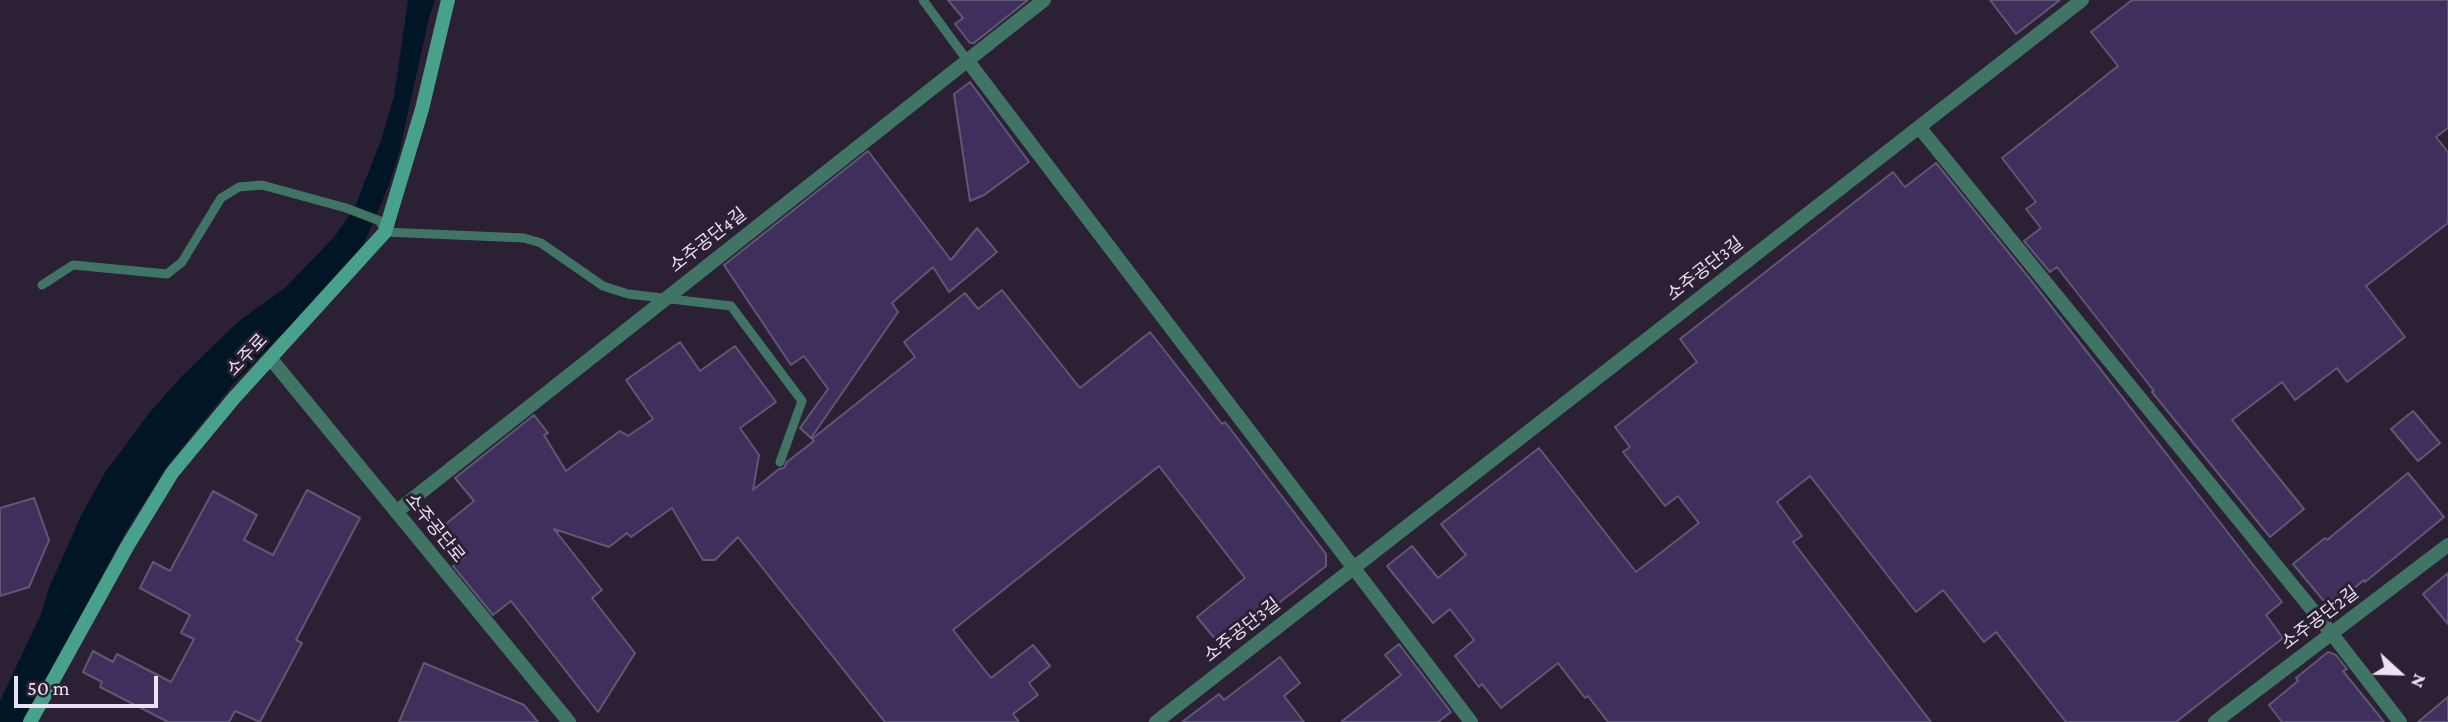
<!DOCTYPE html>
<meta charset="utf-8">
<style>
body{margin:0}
#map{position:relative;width:2448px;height:722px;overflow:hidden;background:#2c2034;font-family:"Crimson Pro",serif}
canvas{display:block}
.north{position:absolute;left:2364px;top:638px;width:70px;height:70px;-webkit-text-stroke:5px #2c2034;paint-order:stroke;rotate:112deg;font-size:19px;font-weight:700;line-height:28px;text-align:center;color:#eae2f0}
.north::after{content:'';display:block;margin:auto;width:24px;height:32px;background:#eae2f0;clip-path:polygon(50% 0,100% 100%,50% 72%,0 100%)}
.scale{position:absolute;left:14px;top:676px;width:144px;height:32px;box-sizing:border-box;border:4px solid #eae2f0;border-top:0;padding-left:9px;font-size:21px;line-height:24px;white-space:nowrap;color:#eae2f0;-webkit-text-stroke:5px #2c2034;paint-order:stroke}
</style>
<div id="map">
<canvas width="2448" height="722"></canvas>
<div class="north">N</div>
<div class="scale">50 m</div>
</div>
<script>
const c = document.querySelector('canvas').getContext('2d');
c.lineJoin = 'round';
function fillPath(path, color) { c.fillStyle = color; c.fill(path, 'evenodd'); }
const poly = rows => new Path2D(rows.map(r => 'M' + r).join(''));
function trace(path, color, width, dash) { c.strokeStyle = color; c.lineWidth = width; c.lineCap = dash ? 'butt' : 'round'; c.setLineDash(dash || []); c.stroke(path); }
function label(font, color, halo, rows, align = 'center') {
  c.font = font + ' "Crimson Pro","Noto Sans KR",serif'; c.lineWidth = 6; c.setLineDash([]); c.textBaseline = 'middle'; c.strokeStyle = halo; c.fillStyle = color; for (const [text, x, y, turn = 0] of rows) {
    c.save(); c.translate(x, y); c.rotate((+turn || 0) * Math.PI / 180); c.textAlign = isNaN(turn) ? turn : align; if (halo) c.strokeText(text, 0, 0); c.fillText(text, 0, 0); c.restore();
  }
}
const water = poly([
 [408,0,435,0,429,18,399,153,389,185,363,246,306,310,234,383,168,465,125,533,24,722,0,722,0,701,41,614,49,588,81,516,104,474,150,412,182,376,239,321,286,287,335,236,355,207,381,140,394,97]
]);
const building = poly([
 [948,0,1028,0,974,43,970,43,955,24,963,18,948,0],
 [1990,0,2060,0,2016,34,1990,0],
 [2132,0,2448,0,2448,128,2436,137,2448,152,2448,223,2366,286,2405,337,2347,382,2337,368,2295,400,2282,382,2232,420,2304,509,2270,537,2152,392,2154,391,2057,267,2050,272,2024,241,2041,228,2026,209,2036,202,2002,158,2118,66,2091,32,2132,0],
 [970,82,1029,162,984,195,970,201,954,94,970,82],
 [868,151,951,260,977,228,997,252,949,292,933,267,892,303,898,312,811,438,800,428,828,389,804,356,791,365,724,265,868,151],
 [1936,163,2034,284,2282,602,2266,615,2283,638,2176,722,2066,722,1996,632,1984,642,1943,590,1916,612,1810,476,1777,502,1802,536,1793,542,1931,722,1608,722,1588,696,1585,698,1558,663,1501,708,1482,684,1479,687,1455,656,1474,640,1450,609,1433,623,1387,566,1412,546,1438,578,1466,555,1441,524,1539,448,1636,572,1699,523,1678,496,1665,506,1623,452,1630,447,1615,427,1697,362,1680,339,1893,172,1905,187,1936,163],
 [1002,290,1080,388,1150,332,1222,424,1225,422,1326,554,1326,566,1270,610,1267,607,1220,645,1197,617,1245,578,1159,466,953,630,991,678,1033,645,1050,666,1029,683,1038,695,1013,714,1019,722,885,722,738,537,715,560,703,560,672,508,631,537,627,533,609,547,554,529,602,590,592,598,635,653,598,712,511,601,493,615,453,566,465,557,441,528,474,501,455,478,534,415,548,433,544,435,566,471,620,431,628,436,653,419,626,380,680,342,700,371,735,346,776,402,740,428,759,455,753,490,779,469,784,468,787,462,814,441,812,439,915,357,904,342,965,293,978,309,1002,290],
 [2413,411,2440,443,2418,461,2391,429,2413,411],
 [2408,473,2444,517,2365,582,2364,580,2341,599,2323,600,2293,564,2325,538,2327,540,2408,473],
 [307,490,360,518,296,640,302,643,260,722,235,711,229,722,168,722,100,687,102,682,83,672,93,651,113,662,117,654,171,682,194,639,181,633,190,615,140,588,153,562,170,571,213,491,257,515,244,540,273,555,307,490],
 [34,498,49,540,29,587,0,596,0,508,34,498],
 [2448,573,2448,624,2423,594,2448,573],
 [1399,644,1451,712,1438,722,1341,722,1401,675,1385,655,1399,644],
 [2328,652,2336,655,2347,669,2343,671,2384,722,2282,722,2269,705,2298,681,2296,678,2328,652],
 [1280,657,1300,683,1284,696,1304,722,1182,722,1219,694,1224,700,1280,657],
 [424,663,524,705,538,722,399,722,424,663],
 [2448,697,2448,722,2418,722,2448,697]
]);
const lane = poly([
 [923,0,967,60],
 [42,285,73,265,167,274,182,262,221,198,239,187,262,185,346,208,380,221,385,232,524,238,541,243,603,286,628,294,731,306,802,401,780,462]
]);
const street = poly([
 [967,60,1471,722],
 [1919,127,2332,634,2400,722],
 [271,359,569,722],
 [396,512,1044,0],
 [1156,722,2082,0],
 [2215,722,2448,545]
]);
const secondary = poly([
 [30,722,128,545,172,473,234,398,385,232,422,109,448,0]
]);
const streetNames = [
 ["소주공단4길",708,240,-38],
 ["소주공단3길",1705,269,-38],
 ["소주로",247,355,-47],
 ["소주공단로",435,528,51],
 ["소주공단2길",2320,618,-37],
 ["소주공단3길",1242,630,-38]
];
fillPath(water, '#001626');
fillPath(building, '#3e2f5c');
trace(building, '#5f5871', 2);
trace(lane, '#407566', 9);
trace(street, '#407566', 14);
trace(secondary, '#48a18b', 14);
label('18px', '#eae2f0', '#2c2034', streetNames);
</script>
